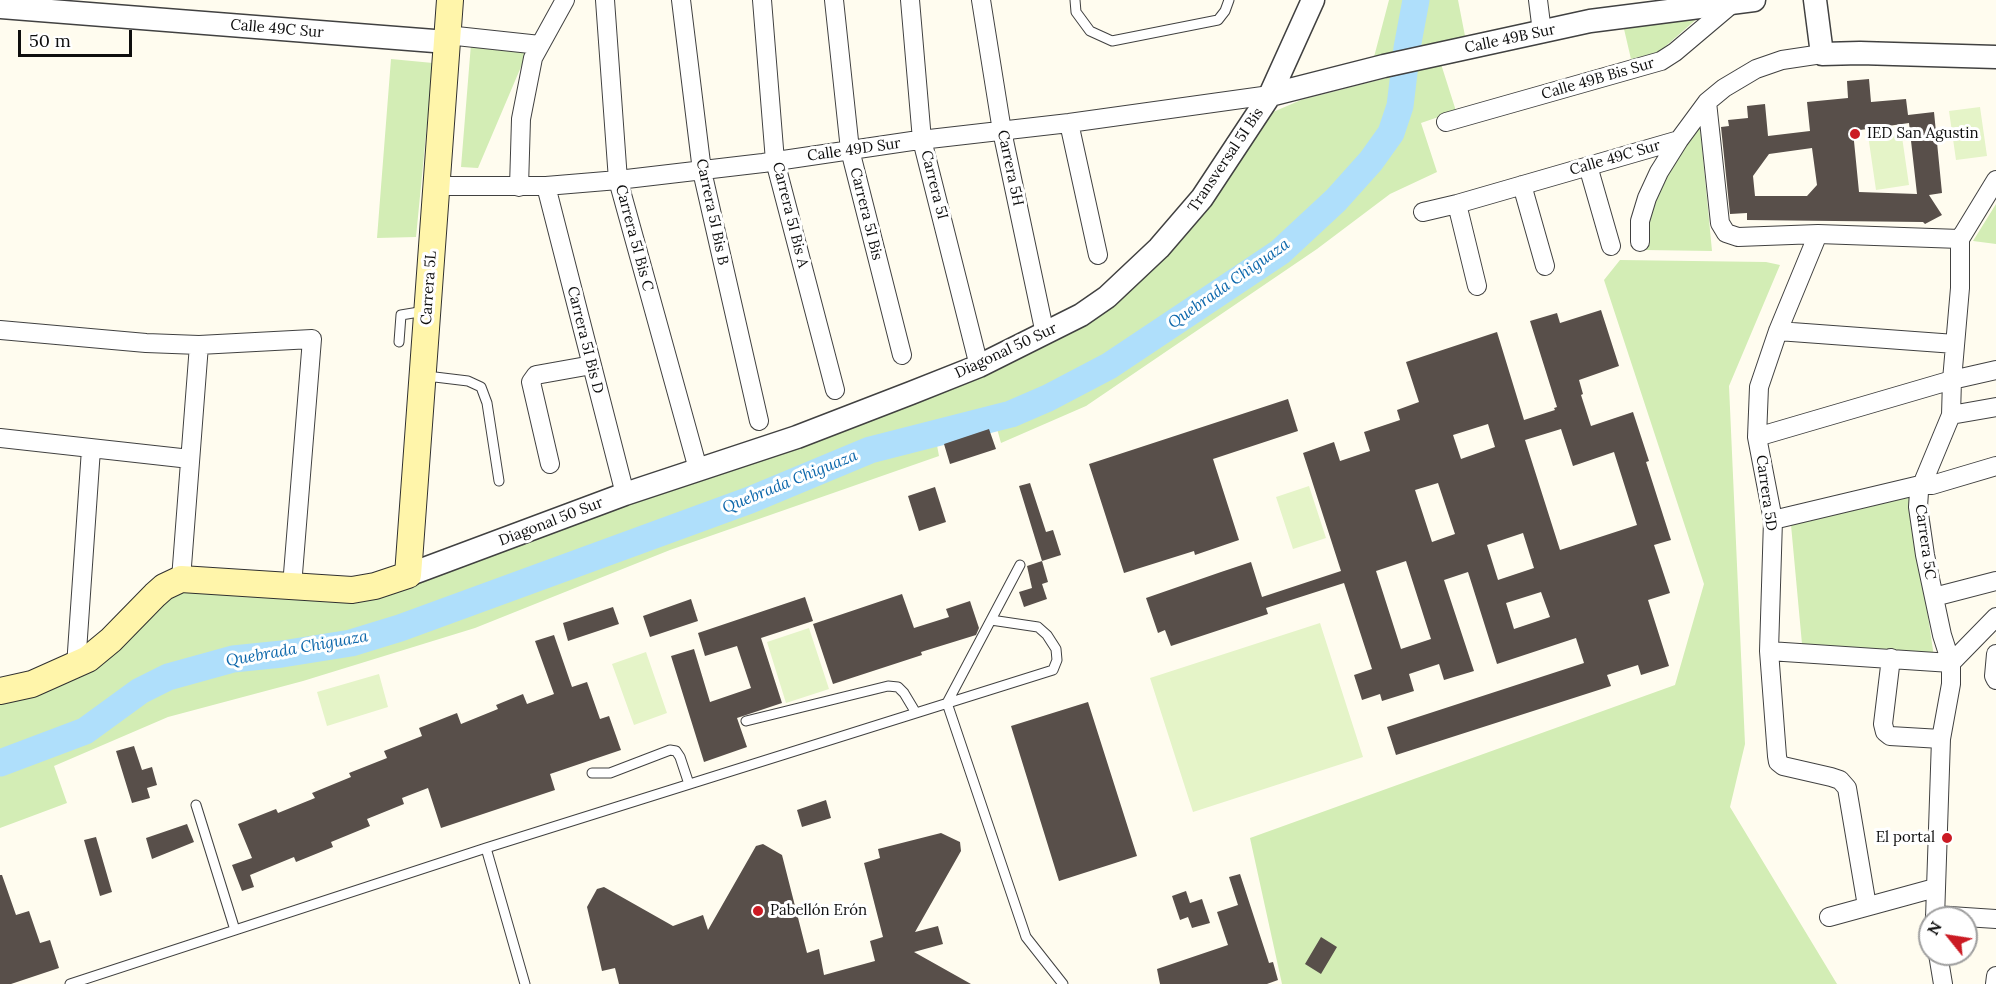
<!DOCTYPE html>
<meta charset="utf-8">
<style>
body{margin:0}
#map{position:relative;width:1996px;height:984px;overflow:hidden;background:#fffcef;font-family:Lora,serif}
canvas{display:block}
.north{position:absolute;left:1918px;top:906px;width:60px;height:60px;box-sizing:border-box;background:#fff;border:2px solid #9f9f9f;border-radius:50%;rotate:300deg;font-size:16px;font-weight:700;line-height:24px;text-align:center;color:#0e0e0e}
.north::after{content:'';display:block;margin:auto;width:21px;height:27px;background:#cb1a23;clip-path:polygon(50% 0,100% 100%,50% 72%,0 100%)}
.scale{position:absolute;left:18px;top:30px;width:114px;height:27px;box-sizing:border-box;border:3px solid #0e0e0e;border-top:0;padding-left:8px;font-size:18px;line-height:21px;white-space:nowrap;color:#0e0e0e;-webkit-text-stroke:4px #fff;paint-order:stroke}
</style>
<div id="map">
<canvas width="1996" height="984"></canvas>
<div class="north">N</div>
<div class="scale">50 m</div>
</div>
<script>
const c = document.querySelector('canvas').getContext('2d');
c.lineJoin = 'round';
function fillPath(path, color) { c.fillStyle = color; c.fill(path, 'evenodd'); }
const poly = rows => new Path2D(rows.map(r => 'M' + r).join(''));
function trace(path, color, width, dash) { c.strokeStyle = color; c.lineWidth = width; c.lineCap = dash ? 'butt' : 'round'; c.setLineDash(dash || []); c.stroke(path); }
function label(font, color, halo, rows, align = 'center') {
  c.font = font + ' Lora,serif'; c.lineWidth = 6; c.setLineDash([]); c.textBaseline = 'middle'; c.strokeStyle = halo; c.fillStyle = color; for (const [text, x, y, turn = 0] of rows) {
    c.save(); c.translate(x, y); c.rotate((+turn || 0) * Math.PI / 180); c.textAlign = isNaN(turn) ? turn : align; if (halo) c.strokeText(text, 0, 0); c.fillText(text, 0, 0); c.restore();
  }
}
const green = poly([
 [1389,0,1458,0,1465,36,1374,57],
 [1700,16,1659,52,1631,59,1624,29],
 [471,44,529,48,478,168,461,167],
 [391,59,433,63,416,237,377,238],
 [1441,64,1456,111,1421,123,1437,172,1390,194,1317,249,1086,406,1001,443,996,425,936,440,939,456,670,550,475,628,303,681,168,717,54,766,67,803,0,828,0,699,162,600,187,587,350,599,1100,310,1258,124,1273,112,1301,100],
 [1700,125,1712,251,1645,250,1650,216,1659,191,1672,167],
 [1996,204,1996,244,1973,241],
 [1620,260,1766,262,1780,265,1729,386,1745,744,1730,807,1837,984,1282,984,1250,838,1675,685,1704,584,1604,280],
 [1909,487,1934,657,1802,644,1790,514]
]);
const pitch = poly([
 [1980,107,1987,156,1956,160,1949,111],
 [1901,130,1909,185,1876,190,1868,135],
 [1309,486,1326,538,1293,549,1276,497],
 [1320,623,1363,757,1193,812,1150,678],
 [809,628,829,689,786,703,767,642],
 [646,652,667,713,634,725,612,664],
 [379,674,388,707,327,726,317,692]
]);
const river = poly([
 [0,763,85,731,140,691,168,677,233,659,282,654,351,643,400,628,750,500,870,450,1011,414,1048,398,1109,366,1280,252,1336,200,1371,161,1391,133,1400,106,1407,48,1416,0]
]);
const building = poly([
 [1869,79,1871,102,1906,99,1908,115,1934,112,1942,193,1929,195,1942,215,1925,224,1923,222,1747,220,1747,213,1730,214,1721,127,1729,126,1728,120,1748,118,1747,106,1765,104,1768,136,1810,131,1807,102,1848,98,1847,81],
 [1909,123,1917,194,1859,192,1853,131],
 [1812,148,1817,185,1807,196,1755,196,1753,176,1769,154],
 [1601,310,1619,366,1579,380,1583,394,1581,395,1591,426,1633,412,1649,461,1646,462,1671,540,1654,545,1670,593,1648,600,1669,666,1641,675,1638,665,1607,675,1611,686,1396,755,1387,727,1584,663,1576,638,1497,664,1468,572,1444,580,1474,671,1444,680,1439,664,1409,674,1414,691,1382,701,1380,694,1362,700,1354,675,1372,669,1344,583,1266,608,1268,614,1171,646,1165,630,1158,633,1146,598,1221,572,1251,562,1262,597,1341,571,1303,453,1334,442,1340,461,1370,451,1364,432,1400,420,1397,410,1419,402,1406,362,1497,332,1524,420,1555,410,1554,408,1557,407,1530,321,1557,313,1560,323],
 [1488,424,1495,447,1461,459,1453,435],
 [1561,429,1573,466,1614,452,1637,525,1560,550,1525,440],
 [1438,483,1455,534,1432,542,1415,490],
 [1523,533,1534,568,1498,580,1487,545],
 [1406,561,1431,639,1401,649,1376,571],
 [1541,592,1550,617,1514,629,1506,603],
 [1288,399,1298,431,1213,459,1239,540,1195,555,1194,551,1124,573,1089,464],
 [989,429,996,449,950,464,944,444],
 [1030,483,1046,532,1053,530,1061,555,1042,561,1019,486],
 [935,487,946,522,919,531,908,496],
 [1042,561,1048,582,1042,584,1047,599,1024,607,1019,592,1032,588,1027,566],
 [902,594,914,628,949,617,946,609,970,601,979,628,976,635,921,652,922,655,833,684,813,624],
 [805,597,813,621,761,638,782,703,737,718,747,747,704,762,671,656,694,649,710,702,751,688,737,646,705,656,698,633],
 [691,599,698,621,650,637,643,616],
 [613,607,619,624,568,641,563,623],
 [554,635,572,687,587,682,600,719,609,716,621,750,550,774,555,790,441,828,428,788,402,798,404,804,367,819,370,826,331,842,333,847,296,862,294,857,250,875,254,887,242,891,232,865,252,858,238,824,276,809,278,813,315,798,312,793,351,777,349,773,387,758,384,751,422,736,419,728,457,713,461,724,498,709,496,705,523,694,527,704,554,694,535,641],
 [1088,702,1137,856,1059,881,1011,726],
 [134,746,142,770,152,767,157,785,147,788,150,798,132,803,116,751],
 [826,800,831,818,802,827,797,810],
 [187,824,194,842,152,859,146,838],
 [941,833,960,842,961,851,915,932,938,926,943,944,914,952,971,984,619,984,615,968,602,971,587,907,597,889,604,887,673,926,703,915,708,930,756,846,763,844,782,855,807,953,819,949,824,975,875,961,870,941,883,937,864,863,880,858,878,849],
 [96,837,112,892,100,896,84,840],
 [1240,874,1269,963,1273,962,1278,980,1267,984,1160,984,1157,969,1228,945,1217,912,1238,905,1229,877],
 [0,875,2,875,16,915,29,911,40,943,50,940,59,968,11,984,0,984],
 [1186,891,1190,903,1202,899,1210,923,1192,928,1188,917,1180,920,1172,896],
 [1321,937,1337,947,1321,974,1305,964]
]);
const service = poly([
 [1075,0,1076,12,1090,31,1112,41,1218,20,1225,11,1229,0],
 [399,342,401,315,425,311],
 [425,378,435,377,468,381,481,387,487,403,499,481],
 [1020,565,947,703,1026,937,1063,984],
 [746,721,888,686,898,687,904,693,916,713],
 [592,773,610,773,670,750,676,751,680,757,689,784],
 [196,805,235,930],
 [486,848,525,984],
 [70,984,486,848,1053,670,1057,660,1056,649,1047,635,1038,627,991,620]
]);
const minor = poly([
 [605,0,618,180,698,469],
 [681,0,702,171,759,421],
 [762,0,775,161,835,390],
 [834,0,850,150,902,355],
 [910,0,922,140,979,366],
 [981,0,1002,131,1045,334],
 [1538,0,1542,32],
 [447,35,540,45],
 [1707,102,1720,223,1726,233,1738,237,1818,234,1960,239],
 [1446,122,1661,61,1675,52,1733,3],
 [1069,123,1098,255],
 [1588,166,1611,246],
 [1522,185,1545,266],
 [436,186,546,186,618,180,763,163,912,141,1069,123,1270,95],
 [546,186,625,494],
 [519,187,521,119,533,58,565,0],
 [1457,204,1477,286],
 [1423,212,1457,204,1679,140],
 [1818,234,1778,331,1759,387,1757,437,1773,520,1769,651,1777,756,1778,762,1783,766,1831,777,1840,780,1847,788,1867,906],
 [1640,242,1640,221,1647,198,1659,172,1679,140,1707,102,1724,88,1756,69,1782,60,1822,54],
 [0,330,146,343,199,345,312,339,292,586],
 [1778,331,1955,344],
 [1951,415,1996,407],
 [1757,437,1952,380,1996,370],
 [0,438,190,459],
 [550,464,531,382,536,375,592,365],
 [1773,520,1920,485,1932,485,1996,466],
 [181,579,199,345],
 [1934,597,1996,581],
 [1769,651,1951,663,1996,617],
 [1996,654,1994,676,1996,680],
 [1891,658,1883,724,1885,732,1890,736,1941,739],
 [76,666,91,449],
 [1935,915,1996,919],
 [1829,917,1935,888],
 [1935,918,1941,739,1951,684,1951,663,1942,635,1925,555,1918,507,1919,492,1951,415,1952,380,1960,288,1960,239,1996,180],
 [1938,954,1943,984],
 [1995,984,1996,976]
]);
const tertiary = poly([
 [1815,0,1822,54,1860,53,1996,57],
 [0,7,447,42],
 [1270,95,1384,66,1590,21,1754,0],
 [408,575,625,494,797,437,911,393,979,366,1081,315,1107,297,1159,248,1202,198,1270,95,1313,0]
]);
const secondary = poly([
 [0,691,32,684,88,659,111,640,155,595,164,587,181,579,352,590,375,586,408,575,450,0]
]);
const markers = [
 [1855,134,6,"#cb1a23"],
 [1947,838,6,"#cb1a23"],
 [758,911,6,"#cb1a23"]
];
const streetNames = [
 ["Calle 49C Sur",277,29,5],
 ["Calle 49B Sur",1510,39,-12],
 ["Calle 49B Bis Sur",1598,79,-16],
 ["Calle 49D Sur",854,150,-8],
 ["Calle 49C Sur",1615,158,-16],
 ["Transversal 5I Bis",1226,160,-56],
 ["Carrera 5H",1010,168,78],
 ["Carrera 5I",934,185,76],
 ["Carrera 5I Bis B",712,212,78],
 ["Carrera 5I Bis",866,214,76],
 ["Carrera 5I Bis A",790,215,76],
 ["Carrera 5I Bis C",634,238,75],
 ["Carrera 5L",429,288,-86],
 ["Carrera 5I Bis D",585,340,76],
 ["Diagonal 50 Sur",1006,351,-25],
 ["Carrera 5D",1766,493,82],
 ["Diagonal 50 Sur",551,522,-21],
 ["Carrera 5C",1925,542,82]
];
const poiNames = [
 ["IED San Agustin",1867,134],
 ["El portal",1935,838,"right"],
 ["Pabellón Erón",770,911]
];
const waterNames = [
 ["Quebrada Chiguaza",1229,284,-35],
 ["Quebrada Chiguaza",790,482,-22],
 ["Quebrada Chiguaza",297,649,-10]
];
fillPath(green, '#d3edb5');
fillPath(pitch, '#e5f4c8');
trace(river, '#afdffb', 27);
fillPath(building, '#584f4a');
trace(service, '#414141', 11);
trace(minor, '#414141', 20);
trace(tertiary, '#414141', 25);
trace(secondary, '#303030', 28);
trace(service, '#fff', 9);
trace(minor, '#fff', 18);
trace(tertiary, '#fff', 22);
trace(secondary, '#fff5aa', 26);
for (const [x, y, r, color] of markers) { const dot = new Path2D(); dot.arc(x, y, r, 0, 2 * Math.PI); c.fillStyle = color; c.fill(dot); trace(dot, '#fff', 2); }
label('15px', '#0e0e0e', '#fff', streetNames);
label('15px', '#0e0e0e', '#fff', poiNames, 'left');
label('italic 16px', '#0c67ab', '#fff', waterNames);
</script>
